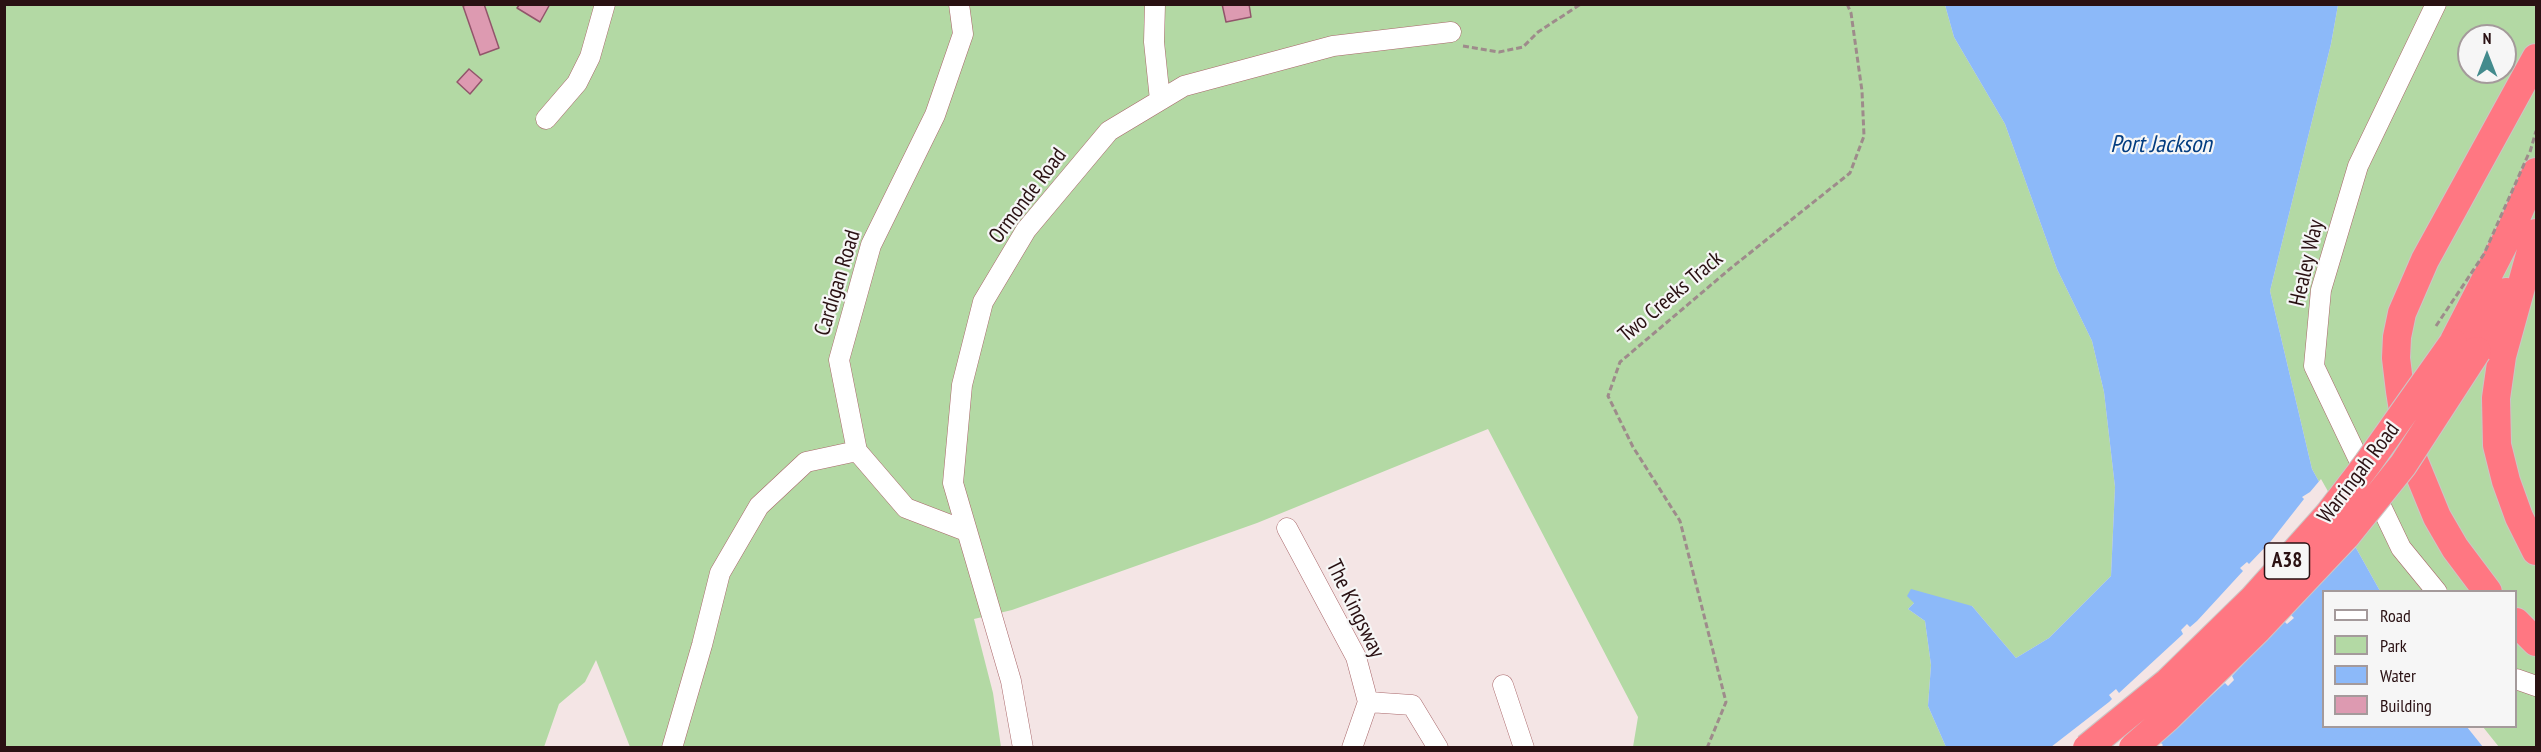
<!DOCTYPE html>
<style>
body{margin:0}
#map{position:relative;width:2541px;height:752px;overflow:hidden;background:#f4e5e5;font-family:"PT Sans Narrow",sans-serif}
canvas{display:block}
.frame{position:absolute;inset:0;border:6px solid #2a1113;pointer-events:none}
.legend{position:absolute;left:2322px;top:590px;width:195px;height:138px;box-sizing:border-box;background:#f6f6f6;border:2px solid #a49a9b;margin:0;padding:8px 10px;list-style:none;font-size:18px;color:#2a1113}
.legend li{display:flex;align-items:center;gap:12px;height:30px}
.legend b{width:30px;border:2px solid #a49a9b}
.north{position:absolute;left:2457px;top:24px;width:60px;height:60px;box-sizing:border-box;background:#f6f6f6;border:2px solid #a49a9b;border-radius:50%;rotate:0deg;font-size:16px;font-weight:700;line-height:24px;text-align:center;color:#2a1113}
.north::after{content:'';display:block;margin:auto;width:21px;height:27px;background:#438b8d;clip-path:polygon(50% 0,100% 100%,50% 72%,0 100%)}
</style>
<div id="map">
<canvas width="2541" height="752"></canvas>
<div class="frame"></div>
<ul class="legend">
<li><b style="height:8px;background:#fff"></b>Road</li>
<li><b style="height:16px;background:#b3d9a4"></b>Park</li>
<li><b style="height:16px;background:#8cb9f9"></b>Water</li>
<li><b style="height:16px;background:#dd9ab1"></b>Building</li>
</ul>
<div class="north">N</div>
</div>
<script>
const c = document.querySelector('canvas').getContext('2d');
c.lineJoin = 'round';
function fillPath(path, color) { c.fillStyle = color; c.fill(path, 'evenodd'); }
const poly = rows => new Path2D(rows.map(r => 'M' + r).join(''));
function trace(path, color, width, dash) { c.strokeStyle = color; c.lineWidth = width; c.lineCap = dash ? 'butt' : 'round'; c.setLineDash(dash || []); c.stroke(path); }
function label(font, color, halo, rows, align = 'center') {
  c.font = font + ' "PT Sans Narrow",sans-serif'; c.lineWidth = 4.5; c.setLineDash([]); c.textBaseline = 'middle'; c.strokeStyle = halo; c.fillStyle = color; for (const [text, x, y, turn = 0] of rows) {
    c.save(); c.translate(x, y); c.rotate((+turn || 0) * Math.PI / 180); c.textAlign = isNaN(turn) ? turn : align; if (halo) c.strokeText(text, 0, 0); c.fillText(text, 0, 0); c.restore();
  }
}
const green = poly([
 [4,5,1945,5,1954,37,2005,124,2057,269,2092,341,2104,392,2115,487,2111,576,2049,638,2016,658,1972,606,1914,603,1908,609,1925,621,1931,665,1928,706,1946,747,1633,747,1638,717,1488,429,1257,523,1012,610,974,619,993,693,1001,747,630,747,596,660,585,682,559,704,544,747,5,747],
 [2338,5,2536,5,2536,747,2499,747,2483,727,2516,726,2516,592,2380,591,2312,469,2270,291,2331,44],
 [2469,36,2505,36,2505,72,2469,72]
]);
const water = poly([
 [1945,5,2338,5,2331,44,2270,291,2312,469,2380,591,2324,592,2324,726,2467,727,2483,747,1946,747,1928,706,1931,665,1925,621,1908,609,1914,603,1907,596,1911,589,1972,606,2016,658,2049,638,2111,576,2115,487,2104,392,2092,341,2057,269,2005,124,1954,37]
]);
const pier = poly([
 [2321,479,2356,541,2353,544,2356,547,2290,614,2294,618,2287,624,2284,621,2232,676,2234,680,2228,686,2225,683,2160,742,2163,745,2160,748,2051,747,2109,702,2112,699,2109,695,2116,689,2119,693,2183,634,2181,630,2187,624,2190,627,2197,621,2243,571,2240,568,2247,562,2249,564,2271,541,2304,499,2302,497,2310,492]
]);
const building = poly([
 [469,4,484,4,499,48,480,55,463,6,469,4],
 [520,4,550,4,540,22,517,8,520,4],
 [1222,4,1249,4,1251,17,1226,22,1222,4],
 [469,69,482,80,470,94,457,82,469,69]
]);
const path = poly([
 [1463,46,1499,52,1523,47,1538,32,1581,4],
 [2530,152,2536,131],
 [1707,748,1726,702,1680,521,1633,447,1608,396,1620,362,1731,268,1850,173,1864,136,1862,91,1851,13,1847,4]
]);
const minor = poly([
 [959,4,963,34,935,115,871,245,839,360,857,451,906,508,966,531],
 [1155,4,1154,42,1160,100],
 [2436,4,2358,166,2321,290,2314,366,2401,548,2437,592],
 [546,119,577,83,590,57,605,4],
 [1287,528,1356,657,1368,702,1352,748],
 [2516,679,2536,686],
 [1503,685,1524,748],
 [1368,702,1412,705,1438,748],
 [672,748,702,645,720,573,759,506,806,462,857,451],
 [1023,748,1011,681,953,483,962,385,983,302,1026,230,1109,131,1184,86,1333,46,1451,32]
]);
const highway = poly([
 [2536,233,2502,356,2496,398,2497,445,2506,481,2519,517,2536,551],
 [2453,343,2510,232,2536,172],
 [2477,351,2506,292],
 [2488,592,2455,548,2437,517,2414,461,2406,429,2400,391,2396,358,2397,337,2402,313,2425,260,2536,58],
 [2516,622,2536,642]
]);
const pathBridge = poly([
 [2436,326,2484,254,2529,153]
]);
const highwayBridge = poly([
 [2087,748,2168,682,2253,599,2329,514,2368,463,2453,343],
 [2133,748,2167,718,2258,629,2346,536,2403,465,2477,351]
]);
const shields = [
 [2287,561,45]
];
const shieldNames = [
 ["A38",2287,561]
];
const streetNames = [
 ["Ormonde Road",1028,196,-53],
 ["Healey Way",2307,263,-77],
 ["Cardigan Road",838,283,-73],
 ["Two Creeks Track",1671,297,-40],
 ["Warringah Road",2359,473,-53],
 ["The Kingsway",1355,609,64]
];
const waterNames = [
 ["Port Jackson",2161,145]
];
fillPath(green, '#b3d9a4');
fillPath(water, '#8cb9f9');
fillPath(pier, '#f4e5e5');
fillPath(building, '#dd9ab1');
trace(building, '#92556b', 1.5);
trace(minor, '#a9676a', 21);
trace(highway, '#ccc6c6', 30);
trace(path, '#9e8b8b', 3, [6, 3]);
trace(minor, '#fff', 20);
trace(highway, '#ff7782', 28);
trace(highwayBridge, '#ccc6c6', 30, []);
trace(pathBridge, '#9e8b8b', 3, [6, 3]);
trace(highwayBridge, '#ff7782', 28);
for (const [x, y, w] of shields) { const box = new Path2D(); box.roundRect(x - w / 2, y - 18, w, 36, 4.5); c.fillStyle = '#f6f6f6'; c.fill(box); trace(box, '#2a1113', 1.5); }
label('bold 21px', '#2a1113', null, shieldNames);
label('22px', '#2a1113', '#f6f6f6', streetNames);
label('italic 24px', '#033d81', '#f6f6f6', waterNames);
</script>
